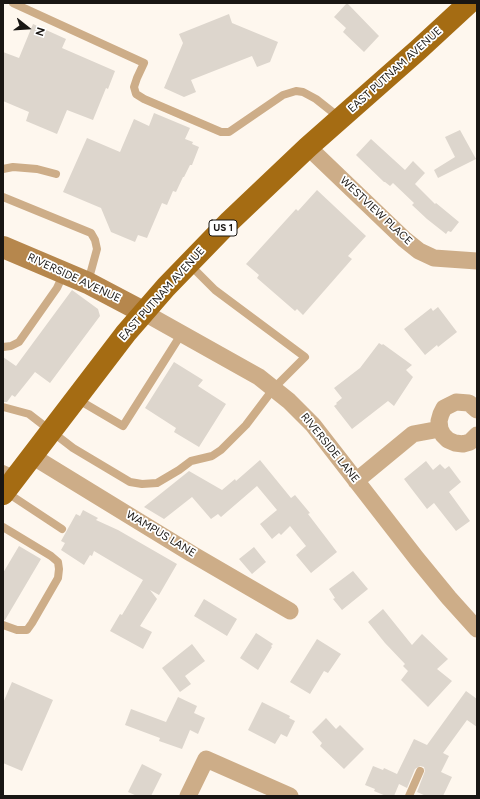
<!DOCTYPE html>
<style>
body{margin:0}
#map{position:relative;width:480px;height:799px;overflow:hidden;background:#fef7ee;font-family:Figtree,sans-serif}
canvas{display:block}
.frame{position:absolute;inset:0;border:4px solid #191613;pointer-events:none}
.north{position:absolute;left:8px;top:8px;width:40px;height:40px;-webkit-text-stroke:3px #fff;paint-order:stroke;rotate:107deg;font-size:11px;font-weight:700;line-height:16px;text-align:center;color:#191613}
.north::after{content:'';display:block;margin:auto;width:14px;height:18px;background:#191613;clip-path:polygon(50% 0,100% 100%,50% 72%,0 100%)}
</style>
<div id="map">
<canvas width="480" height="799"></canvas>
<div class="frame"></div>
<div class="north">N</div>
</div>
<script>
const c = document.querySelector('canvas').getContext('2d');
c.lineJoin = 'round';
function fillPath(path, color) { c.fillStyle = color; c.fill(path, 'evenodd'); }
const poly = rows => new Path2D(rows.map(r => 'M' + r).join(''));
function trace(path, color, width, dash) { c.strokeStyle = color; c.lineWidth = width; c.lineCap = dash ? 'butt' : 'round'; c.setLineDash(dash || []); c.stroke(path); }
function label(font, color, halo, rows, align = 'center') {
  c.font = font + ' Figtree,sans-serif'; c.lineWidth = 3.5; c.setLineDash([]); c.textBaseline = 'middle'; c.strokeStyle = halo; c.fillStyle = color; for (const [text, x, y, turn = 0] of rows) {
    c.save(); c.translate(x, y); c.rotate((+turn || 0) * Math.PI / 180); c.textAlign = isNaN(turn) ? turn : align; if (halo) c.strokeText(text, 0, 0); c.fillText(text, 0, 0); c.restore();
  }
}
const building = poly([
 [347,3,379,36,364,52,343,32,346,28,334,17],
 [229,14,232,23,278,42,270,62,257,67,252,56,191,80,196,92,184,97,164,88,183,43,179,34],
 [33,24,66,39,62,48,115,71,108,89,106,88,93,120,67,110,57,134,26,121,29,112,3,101,3,52,19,58],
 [154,113,190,128,185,139,193,142,192,144,199,147,192,165,190,165,184,177,183,177,176,192,173,191,167,205,162,203,147,238,138,235,135,242,111,232,101,208,63,192,87,138,120,152,134,119,149,126],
 [460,130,476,159,438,178,434,170,455,157,445,137],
 [371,139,405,170,413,161,425,173,415,184,435,204,436,203,459,222,451,232,448,231,446,234,427,219,412,205,414,203,393,183,390,186,385,182,384,182,358,157,356,155],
 [317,190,366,236,348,256,352,259,303,315,297,309,295,311,257,278,259,275,246,264,296,209,298,211],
 [72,290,98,309,100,316,50,383,35,372,15,397,12,395,7,402,3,402,3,357,16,366],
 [438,307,457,332,438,347,437,345,425,355,404,329,431,308,433,311],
 [379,343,382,345,383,344,412,365,406,370,413,377,394,406,388,401,352,429,334,406,337,404,336,403,342,398,334,388,360,368],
 [174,362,203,380,198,386,226,404,199,447,174,432,176,428,145,408],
 [260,460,291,498,295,495,310,513,308,514,337,552,311,573,296,555,306,546,290,526,281,535,279,533,272,539,260,524,277,510,257,486,221,517,218,514,211,519,192,497,164,519,144,507,189,471,222,490,235,479,236,481],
 [426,461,433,470,440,464,445,469,449,466,461,482,449,492,470,521,456,531,434,503,427,509,404,479],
 [83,510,98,518,96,520,118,530,177,564,159,595,150,590,157,599,140,626,152,632,143,649,110,631,120,614,122,615,143,580,94,551,92,556,90,555,84,565,61,550,65,543,61,541,76,514,80,516],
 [19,546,41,559,5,620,3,620,3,573],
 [254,547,266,562,252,574,239,559],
 [353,571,368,589,342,610,333,599,335,598,329,589],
 [204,599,237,619,227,636,194,616],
 [383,609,412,645,422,634,448,659,437,669,452,681,428,707,401,680,408,671,403,666,405,664,385,643,368,622],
 [256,633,273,644,271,646,272,647,258,670,240,658],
 [317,639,341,654,328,673,324,671,310,694,290,682],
 [192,644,205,661,185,676,191,684,180,692,162,668],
 [12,682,53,700,22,771,3,763,3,703],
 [466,691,477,699,477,727,467,720,443,753,449,756,441,772,452,777,443,796,426,796,417,792,425,771,424,767,420,766,415,769,407,788,399,784,394,796,386,796,374,791,375,789,365,785,373,766,383,770,384,768,397,774,414,739,427,745],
 [178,697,197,706,194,713,205,718,198,734,190,730,182,749,159,741,160,738,125,725,131,709,166,722],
 [262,702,290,716,289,718,295,721,287,737,281,734,275,744,248,730],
 [326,718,336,729,340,725,364,749,344,769,320,746,322,743,312,732],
 [142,764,162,774,151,796,137,796,128,792]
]);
const lane = poly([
 [13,3,144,63,137,78,134,87,136,94,144,99,221,132,229,132,283,95,296,91,303,92,316,99,340,118],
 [3,169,13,167,37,169,56,174],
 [3,197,91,233,95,240,97,249,88,282],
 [3,347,11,346,19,342,57,288,64,273],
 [77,399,123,426,182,333],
 [3,407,29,414,73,448,130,482,142,484,157,483,179,470,191,461,212,456,221,450,246,425,274,388,305,357,215,290,189,264],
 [3,469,16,475],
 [6,492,62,529],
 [3,527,51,556,58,562,59,569,58,578,32,623,27,630,17,630,3,625],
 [409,796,420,771]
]);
const street = poly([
 [308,147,404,239,419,251,434,258,477,261],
 [143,312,259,377,289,401,313,425,417,559,449,598,477,629],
 [477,410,469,403,456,402,444,408,441,414,439,421,440,429,443,435,448,440,455,443,463,444,470,442,477,435],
 [32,456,192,554,290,611],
 [356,481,413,434,440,429],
 [188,796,206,759,290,796]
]);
const secondary = poly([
 [3,247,88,283,143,312]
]);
const primary = poly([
 [3,494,126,333,166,287,230,221,308,147,418,50,469,3]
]);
const shields = [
 [223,228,28]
];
const shieldNames = [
 ["US 1",223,228]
];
const streetNames = [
 ["EAST PUTNAM AVENUE",395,70,-42],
 ["WESTVIEW PLACE",376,211,43],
 ["RIVERSIDE AVENUE",74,278,25],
 ["EAST PUTNAM AVENUE",162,294,-48],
 ["RIVERSIDE LANE",330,448,51],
 ["WAMPUS LANE",161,534,31]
];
fillPath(building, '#ddd6cd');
trace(lane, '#cdad88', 8);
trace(street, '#cdad88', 17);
trace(secondary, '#b6874d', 22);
trace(primary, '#a56c13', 22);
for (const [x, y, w] of shields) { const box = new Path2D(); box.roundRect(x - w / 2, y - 8, w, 16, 3); c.fillStyle = '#fff'; c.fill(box); trace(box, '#191613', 1); }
label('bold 10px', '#191613', null, shieldNames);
label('11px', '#191613', '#fff', streetNames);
</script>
